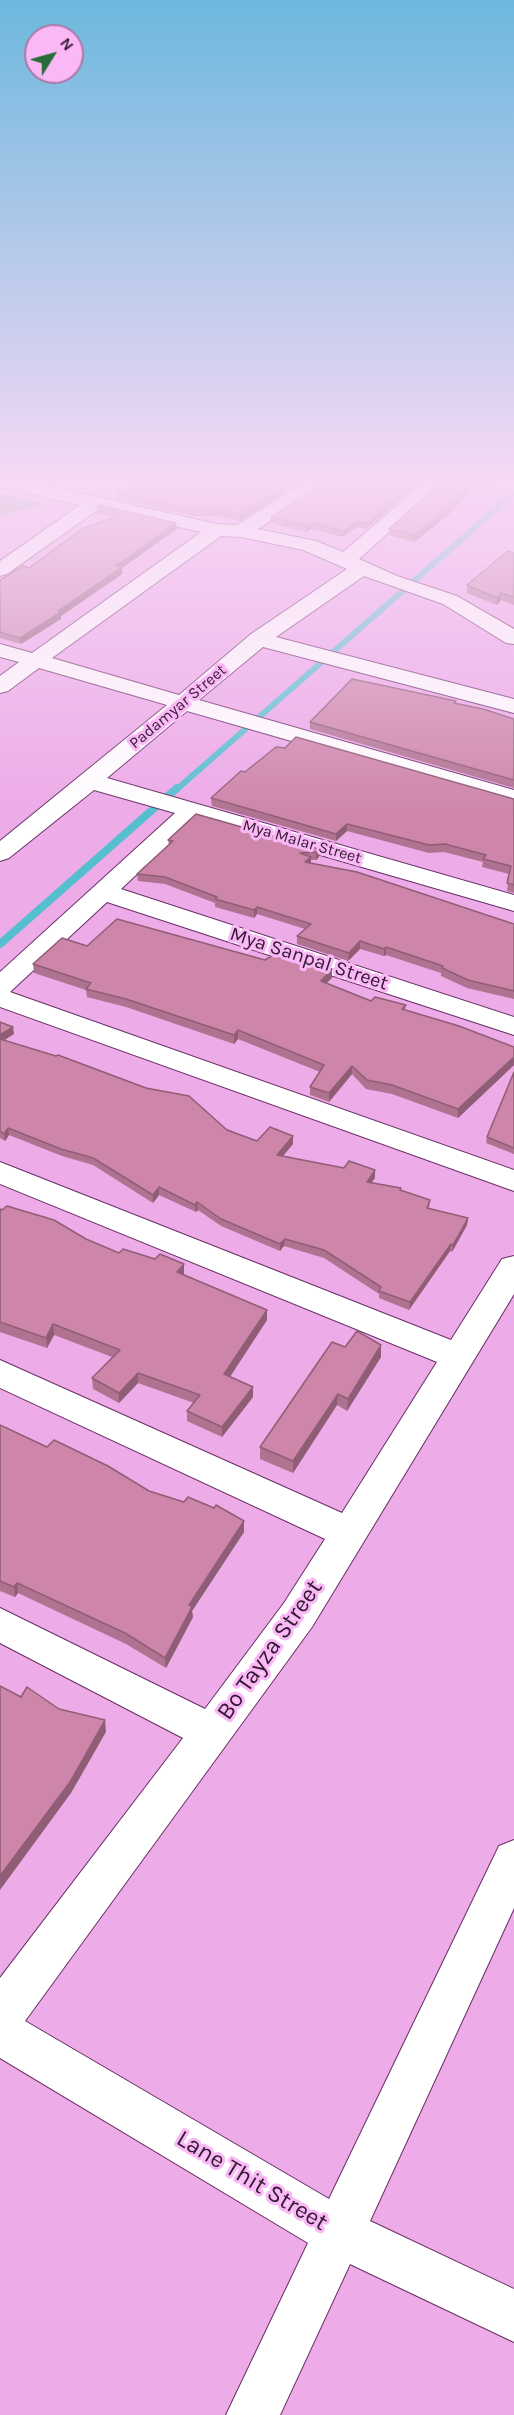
<!DOCTYPE html>
<style>
body{margin:0}
#map{position:relative;width:514px;height:2415px;overflow:hidden;background:#edabe8;font-family:Karla,sans-serif}
canvas{display:block}
.north{position:absolute;left:24px;top:24px;width:60px;height:60px;box-sizing:border-box;background:#fab8f6;border:2px solid #aa79a8;border-radius:50%;rotate:53deg;font-size:16px;font-weight:700;line-height:24px;text-align:center;color:#331a32}
.north::after{content:'';display:block;margin:auto;width:21px;height:27px;background:#276c38;clip-path:polygon(50% 0,100% 100%,50% 72%,0 100%)}
</style>
<div id="map">
<canvas width="514" height="2415"></canvas>
<div class="north">N</div>
</div>
<script>
const c = document.querySelector('canvas').getContext('2d');
c.lineJoin = 'round';
function fillPath(path, color) { c.fillStyle = color; c.fill(path, 'evenodd'); }
const poly = rows => new Path2D(rows.map(r => 'M' + r).join(''));
function trace(path, color, width, dash) { c.strokeStyle = color; c.lineWidth = width; c.lineCap = dash ? 'butt' : 'round'; c.setLineDash(dash || []); c.stroke(path); }
function label(font, color, halo, rows, align = 'center') {
  c.font = font + ' Karla,sans-serif'; c.lineWidth = 6; c.setLineDash([]); c.textBaseline = 'middle'; c.strokeStyle = halo; c.fillStyle = color; for (const [text, x, y, turn = 0] of rows) {
    c.save(); c.translate(x, y); c.rotate((+turn || 0) * Math.PI / 180); c.textAlign = isNaN(turn) ? turn : align; if (halo) c.strokeText(text, 0, 0); c.fillText(text, 0, 0); c.restore();
  }
}
const green = poly([
 [0,493,44,504,0,516]
]);
const streamFar1 = poly([
 [176,790,514,493]
]);
const stream = poly([
 [0,944,177,788]
]);
const street = poly([
 [0,478,12,478,217,524,237,525,312,478,334,478,258,529,316,541,343,552,429,478,449,478,359,559,397,576,457,596,514,629,514,644,506,643,443,604,364,576,276,637,514,699,514,713,263,647,199,700,514,790,514,805,187,711,107,778,514,895,514,911,196,819,121,889,514,1017,514,1035,107,902,10,992,514,1170,514,1191,0,1007,0,972,175,813,94,790,9,858,0,861,0,841,167,705,39,668,8,691,0,693,0,676,19,662,0,657,0,644,32,653,201,532,99,509,7,574,0,576,0,561,80,505,0,487,0,478],
 [221,536,241,537,303,550,347,569,251,634,179,695,52,658,221,536],
 [0,1162,451,1340,502,1259,514,1256,514,1294,312,1627,25,2021,329,2199,499,1846,514,1840,514,1908,370,2221,514,2289,514,2342,350,2264,280,2415,226,2415,308,2243,0,2058,0,1978,183,1738,0,1643,0,1608,205,1709,284,1603,325,1539,0,1388,0,1360,342,1513,437,1362,0,1184,0,1162]
]);
const wall = poly([
 [148,478,308,478,240,521,217,516,194,516,117,499,117,493,151,481,151,480],
 [329,478,425,478,366,529,357,527,342,537,311,529,306,532,271,523,271,517],
 [446,478,493,484,482,490,473,488,446,517,414,542,389,535,389,529],
 [99,505,177,529,122,568,122,574,61,616,61,619,21,644,0,638,0,580,29,568,113,517,97,513,97,507],
 [514,553,514,605,501,600,497,605,467,593,467,585],
 [455,703,514,719,514,788,310,729,310,722],
 [245,772,514,799,514,893,507,891,509,874,482,867,483,862,444,852,429,853,347,831,336,841,212,806,211,798],
 [168,840,319,849,319,857,316,860,311,860,311,863,514,924,514,999,467,988,441,976,441,973,386,955,384,956,360,949,348,961,297,944,297,936,305,929,257,914,254,918,215,907,215,903,165,884,138,881,137,874,169,845],
 [87,946,332,978,326,983,371,1001,406,1005,405,1010,514,1047,514,1065,458,1118,392,1094,366,1089,352,1074,329,1102,310,1095,310,1087,320,1072,238,1039,234,1044,126,1007,87,997,86,990,34,973,33,964],
 [0,1022,14,1034,4,1040,257,1141,293,1136,293,1144,283,1156,375,1178,371,1182,401,1188,401,1191,430,1200,429,1209,468,1218,467,1225,452,1252,450,1251,409,1310,379,1298,379,1294,324,1258,284,1246,280,1251,221,1226,198,1210,196,1212,159,1195,153,1203,93,1165,62,1156,9,1135,5,1141,0,1138],
 [514,1072,514,1154,486,1143,487,1137],
 [0,1209,86,1239,119,1253,184,1264,184,1275,267,1310,267,1320,230,1377,253,1397,222,1437,187,1421,187,1411,194,1403,138,1383,119,1403,93,1389,92,1378,112,1357,54,1335,47,1348,0,1332],
 [345,1347,381,1357,347,1411,337,1405,293,1473,260,1459,260,1447],
 [0,1425,47,1447,244,1532,192,1611,193,1617,166,1668,126,1644,18,1593,15,1597,0,1591]
]);
const shadedWall = poly([
 [298,478,308,478,240,521,240,514],
 [418,478,425,478,366,529,367,523],
 [493,478,499,478,493,484,482,490,482,484],
 [474,481,473,488,446,517,414,542,414,535],
 [357,521,357,527,342,537,343,531],
 [176,523,177,529,122,568,122,574,61,616,61,619,21,644,20,638,58,611,116,566],
 [311,523,311,529,306,532,307,526],
 [501,593,501,600,497,605,497,598],
 [347,824,347,831,336,841,336,834],
 [319,849,319,857,316,860,316,852],
 [311,857,311,864,305,862],
 [257,907,257,914,254,918,254,910],
 [360,941,360,949,348,961,349,953],
 [386,947,386,955,384,956,384,949],
 [332,969,332,978,320,989,321,981],
 [13,1027,14,1034,0,1043,0,1035],
 [238,1030,238,1039,234,1044,234,1035],
 [514,1057,514,1065,458,1118,458,1109],
 [352,1066,352,1074,329,1102,329,1093],
 [8,1128,9,1135,5,1141,4,1134],
 [293,1136,293,1144,277,1163,277,1155],
 [375,1170,375,1178,367,1189,367,1182],
 [159,1187,159,1195,153,1203,153,1195],
 [197,1202,198,1210,196,1212,195,1205],
 [468,1218,467,1225,452,1252,453,1245],
 [285,1239,284,1246,280,1251,280,1244],
 [451,1244,450,1251,409,1310,410,1302],
 [184,1264,184,1274,178,1282,177,1272],
 [267,1310,267,1320,225,1384,224,1374],
 [53,1324,54,1335,47,1348,46,1338],
 [381,1345,381,1357,347,1411,348,1399],
 [138,1373,138,1383,119,1403,119,1393],
 [253,1387,253,1397,222,1437,222,1427],
 [338,1394,337,1405,293,1473,293,1461],
 [244,1521,244,1532,192,1611,193,1617,166,1668,165,1658,189,1605],
 [17,1583,18,1593,15,1597,14,1587],
 [105,1720,106,1732,71,1793,0,1890,0,1876]
]);
const building = poly([
 [140,478,151,481,152,478,298,478,240,514,217,509,194,510,117,493,140,478],
 [329,478,418,478,367,523,357,521,343,531,311,523,307,526,271,517,329,478],
 [446,478,493,478,482,484,474,481,446,510,414,535,389,529,446,478],
 [99,505,176,523,116,566,122,567,58,611,61,612,20,638,0,632,0,580,23,566,29,568,82,529,123,514,97,507,99,505],
 [508,551,514,553,514,597,501,593,497,598,467,585,508,551],
 [352,679,456,701,454,703,483,709,514,719,514,780,310,722,352,679],
 [296,737,514,799,514,885,507,883,511,866,483,859,486,855,445,844,429,845,347,824,336,834,211,798,241,771,245,772,276,747,285,748,296,737],
 [196,814,319,849,316,852,300,853,311,857,305,862,357,872,514,924,514,991,468,980,442,968,443,966,386,947,384,949,360,941,349,953,297,936,311,924,257,907,254,910,215,899,217,897,165,877,137,874,173,841,168,840,196,814],
 [117,919,265,960,278,952,332,969,321,981,371,1001,375,997,406,1005,402,1009,459,1026,514,1047,514,1057,458,1109,392,1085,367,1080,352,1066,329,1093,310,1087,324,1065,238,1030,234,1035,126,999,86,989,91,983,33,964,62,938,87,946,117,919],
 [0,1022,13,1027,0,1035,0,1022],
 [0,1039,56,1056,58,1055,146,1088,189,1096,227,1130,257,1141,270,1127,293,1136,277,1155,344,1168,349,1161,375,1170,367,1182,401,1188,400,1190,430,1200,427,1208,468,1218,453,1245,451,1244,410,1302,379,1291,381,1287,324,1250,285,1239,280,1244,221,1219,197,1202,195,1205,159,1187,153,1195,93,1158,61,1149,8,1128,4,1134,0,1131,0,1039],
 [514,1072,514,1148,487,1137,514,1072],
 [7,1206,54,1220,86,1239,119,1253,123,1249,155,1259,160,1254,184,1264,177,1272,267,1310,224,1374,253,1387,222,1427,187,1411,200,1395,138,1373,119,1393,92,1378,120,1350,53,1324,46,1338,0,1322,0,1209,2,1210,7,1206],
 [357,1331,381,1345,348,1399,338,1394,293,1461,260,1447,332,1342,345,1347,357,1331],
 [0,1425,47,1447,54,1440,108,1466,149,1491,184,1502,188,1497,214,1508,216,1505,244,1521,189,1605,192,1607,165,1658,125,1633,17,1583,14,1587,0,1581,0,1425],
 [0,1686,21,1697,27,1687,59,1709,105,1720,70,1782,0,1876,0,1686]
]);
const farStreetnames = [
 ["Padamyar Street",178,707,-40],
 ["Mya Malar Street",302,842,16]
];
const streetNames = [
 ["Mya Sanpal Street",309,959,18]
];
const nearStreetnames = [
 ["Bo Tayza Street",270,1650,-55],
 ["Lane Thit Street",252,2181,31]
];
fillPath(green, '#70ae7b');
trace(streamFar1, '#55bfcf', 6);
trace(stream, '#55bfcf', 8);
trace(street, '#672f65', 2);
fillPath(street, '#fff');
fillPath(wall, '#b07291');
fillPath(shadedWall, '#905d76');
fillPath(building, '#cd85a9');
trace(building, '#905d76', 1.5);
const sky = c.createLinearGradient(0, 0, 0, 816);
sky.addColorStop(0, '#6db8de');
sky.addColorStop(0.59, '#f7d9f5');
sky.addColorStop(1, '#f7d9f500');
c.fillStyle = sky;
c.fillRect(0, 0, 514, 816);
label('16px', '#331a32', '#fab8f6', farStreetnames);
label('20px', '#331a32', '#fab8f6', streetNames);
label('24px', '#331a32', '#fab8f6', nearStreetnames);
</script>
